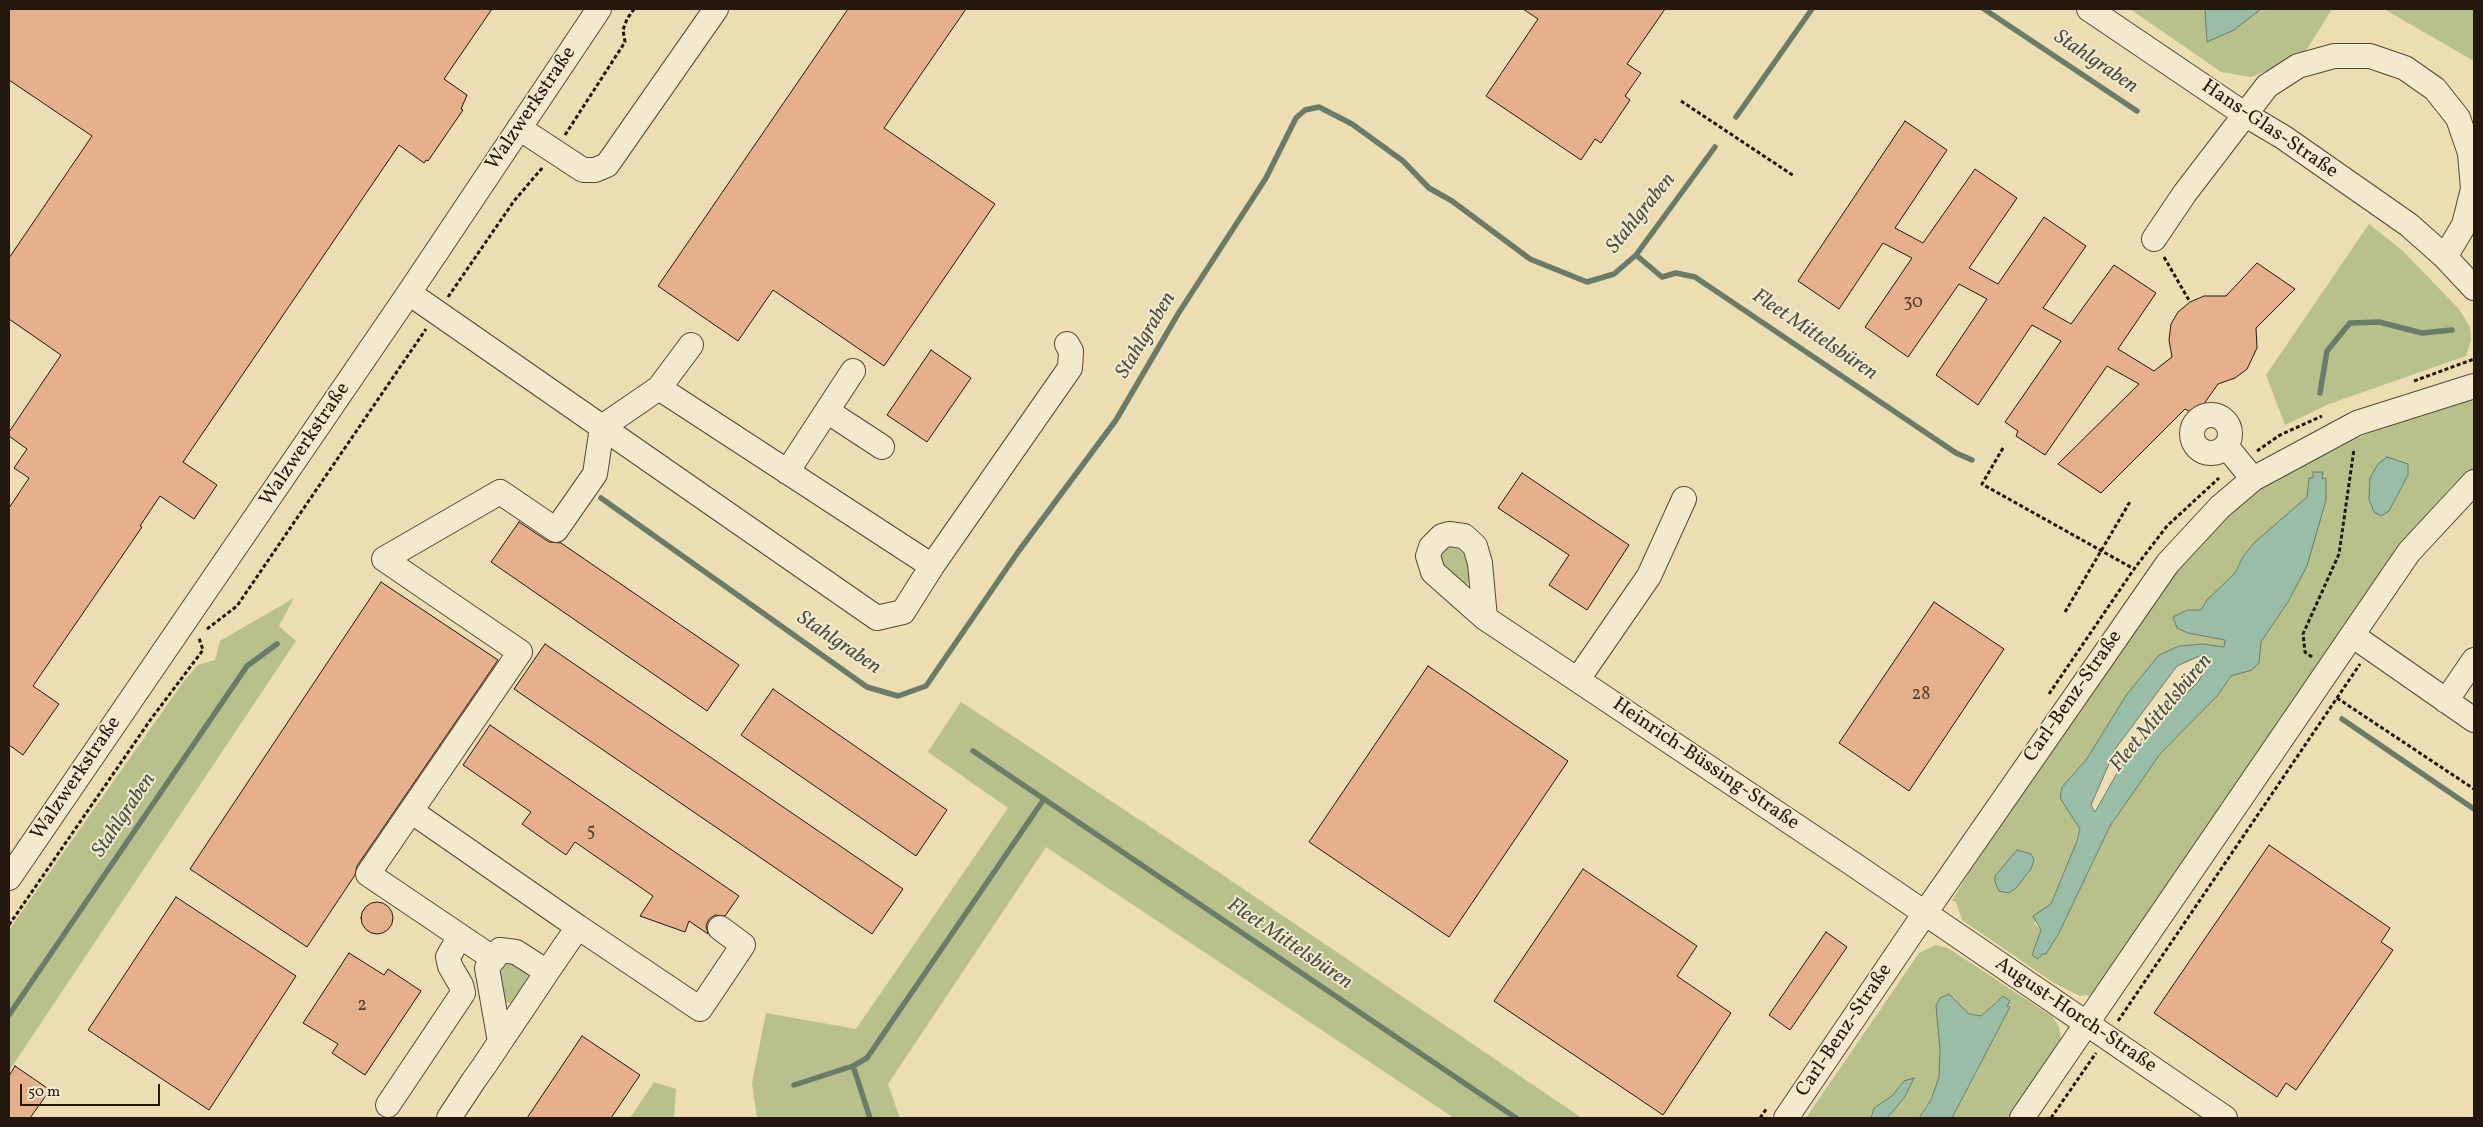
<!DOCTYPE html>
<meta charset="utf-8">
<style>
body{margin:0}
#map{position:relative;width:2483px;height:1127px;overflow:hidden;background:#edddb2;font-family:Vollkorn,serif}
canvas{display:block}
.frame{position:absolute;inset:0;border:10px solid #24170e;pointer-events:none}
.scale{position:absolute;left:20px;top:1084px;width:140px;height:22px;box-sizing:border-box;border:2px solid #24170e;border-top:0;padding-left:6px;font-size:15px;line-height:18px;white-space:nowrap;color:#24170e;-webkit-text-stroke:4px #f3e9cd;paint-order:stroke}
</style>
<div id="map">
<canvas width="2483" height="1127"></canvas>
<div class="frame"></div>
<div class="scale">50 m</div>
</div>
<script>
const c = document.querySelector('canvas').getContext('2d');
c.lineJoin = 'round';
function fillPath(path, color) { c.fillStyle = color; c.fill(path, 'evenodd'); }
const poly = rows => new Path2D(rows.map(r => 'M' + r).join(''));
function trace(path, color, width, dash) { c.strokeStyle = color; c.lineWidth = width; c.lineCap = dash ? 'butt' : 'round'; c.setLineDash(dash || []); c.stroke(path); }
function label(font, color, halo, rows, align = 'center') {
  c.font = font + ' Vollkorn,serif'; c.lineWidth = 4; c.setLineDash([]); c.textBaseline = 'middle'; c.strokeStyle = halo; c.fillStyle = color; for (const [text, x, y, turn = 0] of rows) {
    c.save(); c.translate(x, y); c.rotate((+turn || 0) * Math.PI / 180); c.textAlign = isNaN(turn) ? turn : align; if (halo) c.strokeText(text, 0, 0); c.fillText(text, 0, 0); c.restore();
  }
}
const green = poly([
 [2130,9,2332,9,2302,57,2251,77,2221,72],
 [2384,9,2474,9,2474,61],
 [2369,224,2403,251,2459,309,2470,327,2471,340,2466,356,2329,404,2285,425,2266,375],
 [2474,397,2474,470,2452,486,2395,557,2091,999,2087,995,2080,996,2054,983,1962,920,1956,902,1952,901,1969,872,2174,572,2217,524,2254,493,2304,461,2364,435],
 [2399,460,2408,475,2389,511],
 [2309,478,2326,479,2288,602,2261,642,2259,663,2231,676,2218,695,2160,754,2110,826,2059,933,2046,954,2042,953,2039,959,2032,955,2041,930,2034,923,2051,904,2077,841,2080,829,2060,798,2062,787,2086,760,2127,694,2159,655,2179,646,2203,644,2224,647,2225,640,2188,633,2187,610,2201,610,2208,600,2235,573,2244,555,2255,542,2307,497],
 [1453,546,1463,549,1468,557,1471,581,1466,584,1444,571,1440,558,1444,550],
 [294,598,279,626,296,641,9,1071,9,930,184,681,198,665,215,660,220,641],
 [961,702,1202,861,1582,1118,1454,1118,1046,847,888,1084,900,1118,757,1118,752,1083,766,1013,856,1029,1008,808,928,752],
 [1936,945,1948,948,2053,1017,2059,1027,2061,1039,2054,1056,2012,1118,1952,1118,2010,1007,1997,1000,1981,1016,1969,1014,1960,1007,1953,996,1940,1050,1939,1077,1931,1100,1919,1118,1887,1118,1904,1098,1904,1081,1892,1096,1874,1108,1871,1118,1806,1118,1919,953],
 [514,962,526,970,528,979,512,1003,509,1003,504,1000,500,973,505,965],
 [654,1082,676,1089,674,1118,630,1118]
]);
const water = poly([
 [2205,9,2261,9,2234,30,2207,42,2205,9],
 [2387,457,2408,464,2408,475,2389,511,2381,516,2374,512,2369,499,2370,478,2378,464,2387,457],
 [2313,472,2323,472,2322,479,2326,478,2326,500,2307,566,2288,602,2261,642,2259,663,2252,670,2231,676,2218,695,2160,754,2110,826,2059,933,2046,954,2042,954,2038,959,2032,955,2041,930,2033,916,2051,904,2077,841,2080,829,2060,798,2062,787,2086,760,2127,694,2159,655,2179,646,2203,644,2224,647,2225,640,2188,633,2177,628,2173,617,2187,610,2201,610,2207,600,2235,573,2244,555,2255,542,2307,497,2309,478,2313,478,2313,472],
 [2204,654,2203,673,2198,682,2129,752,2095,812,2091,805,2116,748,2177,666,2204,654],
 [2017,850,2031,854,2034,860,2031,869,2016,888,2009,893,1999,891,1995,882,1995,876,2017,850],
 [1949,994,1969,1014,1981,1016,2003,996,2010,1001,2007,1006,2010,1007,1952,1118,1919,1118,1931,1100,1939,1077,1940,1050,1936,1006,1940,998,1949,994],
 [1914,1078,1904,1098,1887,1118,1871,1118,1874,1108,1892,1096,1904,1081,1914,1078]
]);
const stream = poly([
 [1984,9,2137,111],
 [1736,117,1812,9],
 [1636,255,1662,277,1676,273,1695,277,1956,453,1972,460],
 [2320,393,2327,351,2350,323,2379,322,2422,333,2452,330],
 [601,498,867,687,898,696,926,686,1018,552,1116,420,1178,314,1266,178,1296,118,1305,110,1319,107,1352,124,1403,161,1429,188,1452,201,1530,259,1587,282,1614,274,1636,255,1715,147],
 [2342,719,2474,809],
 [973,751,1044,799],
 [9,1015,247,666,277,644],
 [853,1066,870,1118],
 [794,1085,853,1066,867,1058,1044,799,1516,1118]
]);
const building = poly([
 [9,9,492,9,444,79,467,95,461,109,463,110,428,161,426,160,424,163,399,145,183,462,217,485,194,519,160,496,140,526,142,527,33,686,59,704,23,755,9,745,9,508,29,478,14,468,27,449,9,436,9,432,61,355,9,319,9,258,92,136,9,80,9,9],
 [848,9,966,9,884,128,995,204,884,366,773,290,738,341,658,286,848,9],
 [1523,9,1665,9,1627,64,1641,73,1625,96,1630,100,1601,143,1595,139,1581,160,1486,96,1538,19,1523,9],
 [1905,121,1947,150,1895,228,1923,243,1975,169,2017,198,1969,268,1998,284,2044,217,2086,246,2043,308,2071,324,2114,265,2156,293,2118,349,2154,371,2172,357,2169,340,2171,324,2178,312,2190,302,2204,296,2226,296,2257,263,2295,289,2256,328,2257,348,2247,369,2235,378,2218,384,2196,415,2185,409,2101,493,2058,464,2139,384,2107,366,2045,455,2016,436,2018,431,2005,422,2061,341,2032,325,1978,405,1936,375,1987,299,1959,284,1908,357,1865,327,1912,258,1883,243,1839,309,1798,281,1905,121],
 [931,350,971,378,927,442,887,415,931,350],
 [1522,473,1629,545,1587,610,1549,585,1569,555,1498,508,1522,473],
 [519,522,549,542,561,543,739,665,707,711,491,562,519,522],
 [381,582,498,660,357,866,355,875,307,947,190,869,381,582],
 [1934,602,2004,649,1909,791,1839,743,1934,602],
 [545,644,903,889,872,934,514,689,545,644],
 [1428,666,1568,761,1449,937,1309,842,1428,666],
 [773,689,947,810,916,856,741,735,773,689],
 [490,725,739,896,725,916,715,915,709,919,706,926,708,934,689,921,685,932,640,916,653,896,575,842,566,855,522,824,531,812,463,765,490,725],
 [2269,845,2390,928,2381,942,2393,950,2296,1090,2286,1083,2277,1097,2154,1013,2269,845],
 [1583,869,1697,946,1677,976,1731,1013,1663,1115,1494,1001,1583,869],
 [176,897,296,976,209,1110,88,1030,176,897],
 '361 918a16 16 0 1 1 32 0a16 16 0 1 1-32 0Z',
 [1826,932,1847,947,1790,1030,1769,1015,1826,932],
 [349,953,384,975,388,969,421,991,365,1075,332,1053,338,1044,303,1023,349,953],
 [582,1036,640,1075,611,1118,527,1118,582,1036],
 [15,1066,50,1090,30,1118,9,1118,9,1076,15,1066]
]);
const path = poly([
 [1681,101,1794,176],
 [565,135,625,42,623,30,627,19,634,9],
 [2164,257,2190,302],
 [448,297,514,201,543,167],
 [2414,381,2474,359],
 [2003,448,1982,484,2134,569],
 [2257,451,2280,435,2322,416],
 [2065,612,2131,500],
 [207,629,237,606,426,329],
 [2312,657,2305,652,2303,634,2339,554,2354,449],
 [2049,694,2134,569,2167,526,2219,478],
 [2337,698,2474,789],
 [9,925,151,719,203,650,199,638],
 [2118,1021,2360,664],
 [1760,1118,1767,1108],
 [2051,1118,2096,1053]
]);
const minor = poly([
 [2089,9,2244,114,2283,137,2409,225,2445,257,2474,288],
 [519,128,583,170,595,170,607,165,716,9],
 [2154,239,2185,193,2267,86,2298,66,2334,56,2370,56,2405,68,2435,89,2458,118,2470,153,2473,189,2464,225,2445,257],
 [409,293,877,618,903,612,932,566,1070,368,1071,351,1067,344],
 [659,388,691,345],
 [827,411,882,447],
 '2192 434a19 19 0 1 1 38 0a19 19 0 1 1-38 0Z',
 [2226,446,2253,479],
 [787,472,853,371],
 [1485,618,1480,563,1475,546,1464,536,1449,534,1442,536,1431,547,1428,556,1433,572,1485,618,1853,864,2225,1118],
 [2352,635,2474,720],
 [1578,679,1649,576,1684,499],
 [2446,701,2474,660],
 [411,811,368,874,494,959],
 [9,878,409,293,599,9],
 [578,927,700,1009,743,945,720,928],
 [547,972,578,927,411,811,520,652,384,559,500,492,556,530,595,474,602,427,659,388,932,566],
 [388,1105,463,993,461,985,450,966,448,957,460,936],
 [449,1118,474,1080,484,1066,500,1042,525,1005,547,972,516,952,500,950,487,968,500,1042],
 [1786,1118,1925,913,2168,563,2220,507,2253,479,2357,423,2474,386],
 [2022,1118,2409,552,2474,482]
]);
const numberNames = [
 ["30",1913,304],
 ["28",1921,696],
 ["5",591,833],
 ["2",362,1007]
];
const streetNames = [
 ["Walzwerkstraße",532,109,-56],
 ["Hans-Glas-Straße",2269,130,34],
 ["Walzwerkstraße",306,445,-56],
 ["Carl-Benz-Straße",2074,697,-55],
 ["Heinrich-Büssing-Straße",1705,765,34],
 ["Walzwerkstraße",77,779,-56],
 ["August-Horch-Straße",2075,1016,34],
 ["Carl-Benz-Straße",1845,1031,-56]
];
const waterNames = [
 ["Stahlgraben",2095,63,34],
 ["Stahlgraben",1642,214,-51],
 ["Stahlgraben",1147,336,-59],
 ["Fleet Mittelsbüren",1814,336,34],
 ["Stahlgraben",838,644,34],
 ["Fleet Mittelsbüren",2162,714,-50],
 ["Stahlgraben",125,816,-56],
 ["Fleet Mittelsbüren",1289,945,34]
];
fillPath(green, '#b8c18c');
fillPath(water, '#9abda8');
trace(water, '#6b7b6a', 1);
trace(stream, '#6b7b6a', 5.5);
fillPath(building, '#e5b08b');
trace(building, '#24170e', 1);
trace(minor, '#564837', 26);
trace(path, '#24170e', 3, [4, 2.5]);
trace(minor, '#f3e9cd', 24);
label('18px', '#543d2d', null, numberNames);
label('20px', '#24170e', '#f3e9cd', streetNames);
label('italic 21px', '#4d5144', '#f3e9cd', waterNames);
</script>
